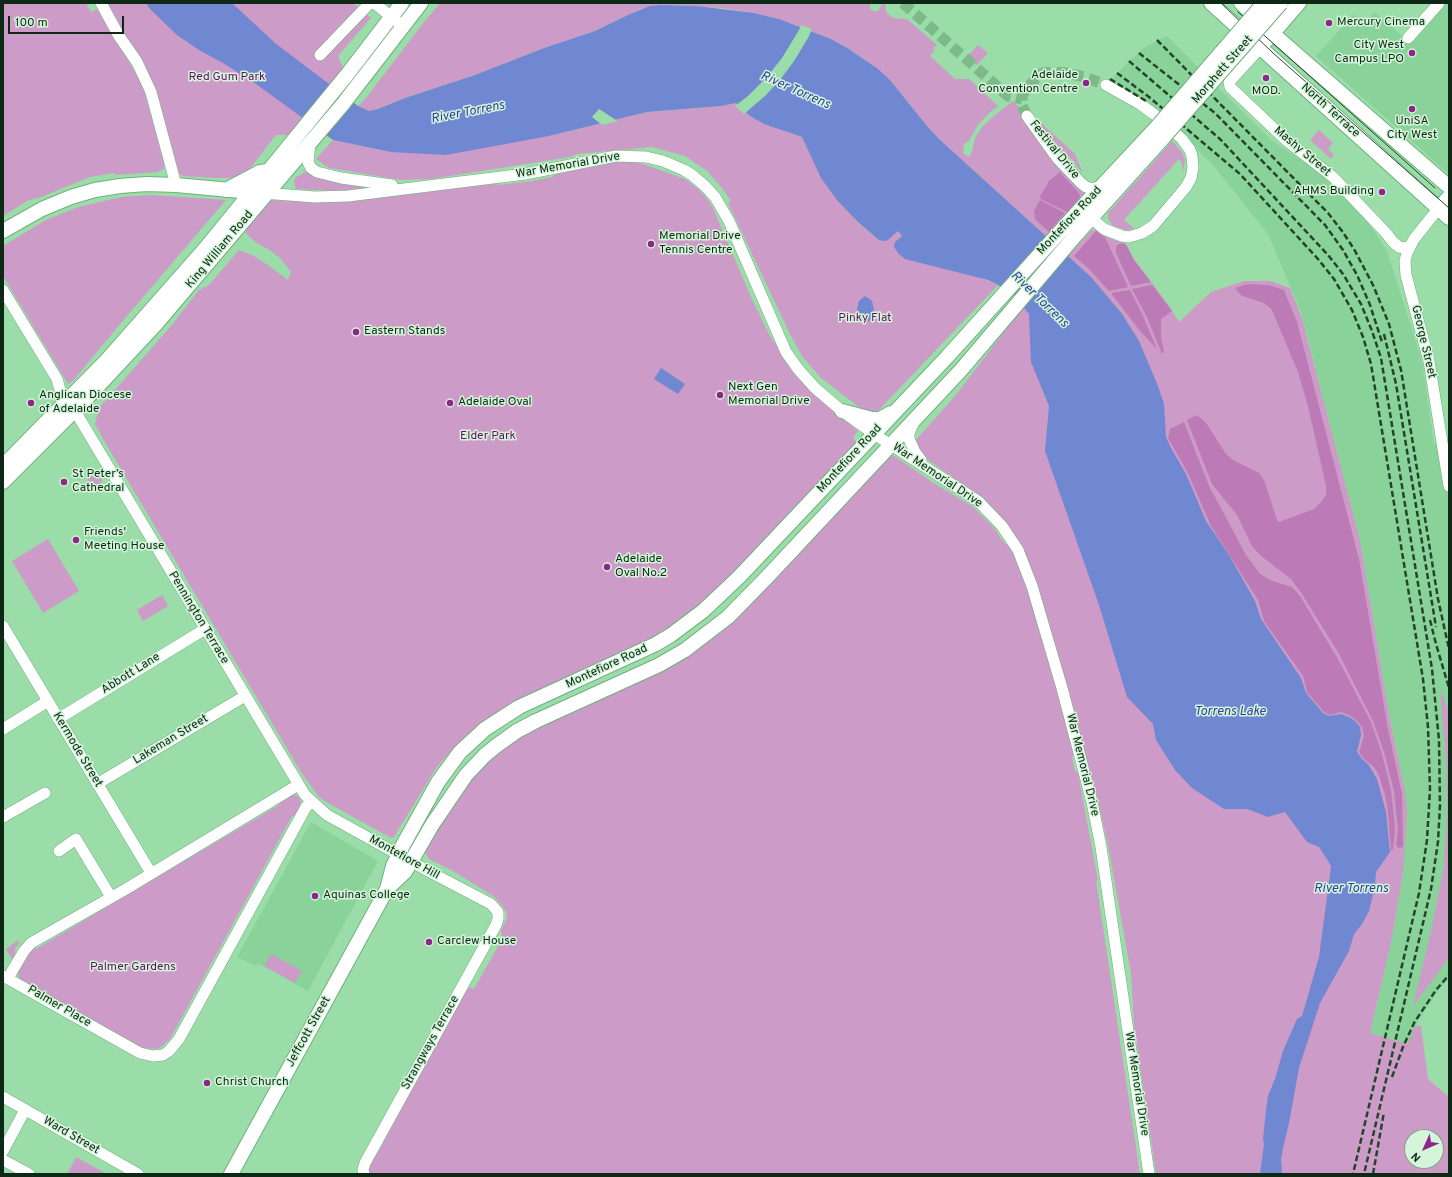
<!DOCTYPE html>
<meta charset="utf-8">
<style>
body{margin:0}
#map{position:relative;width:1452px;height:1177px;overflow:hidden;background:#9bdda8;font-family:Overpass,sans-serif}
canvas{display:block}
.frame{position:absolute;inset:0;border:4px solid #0d2814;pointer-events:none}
.north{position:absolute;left:1404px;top:1129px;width:40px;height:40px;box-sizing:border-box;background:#d4f5da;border:1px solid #84a38b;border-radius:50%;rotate:225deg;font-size:11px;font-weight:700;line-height:16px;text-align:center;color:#0d2814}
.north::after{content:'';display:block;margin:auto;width:14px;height:18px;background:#8f258a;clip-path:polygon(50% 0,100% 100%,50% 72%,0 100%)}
.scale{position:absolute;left:8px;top:16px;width:116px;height:18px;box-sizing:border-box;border:2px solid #0d2814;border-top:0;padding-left:5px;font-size:12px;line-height:14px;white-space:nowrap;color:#0d2814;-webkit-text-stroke:3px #d4f5da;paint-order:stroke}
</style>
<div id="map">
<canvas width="1452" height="1177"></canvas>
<div class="frame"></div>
<div class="north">N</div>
<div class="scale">100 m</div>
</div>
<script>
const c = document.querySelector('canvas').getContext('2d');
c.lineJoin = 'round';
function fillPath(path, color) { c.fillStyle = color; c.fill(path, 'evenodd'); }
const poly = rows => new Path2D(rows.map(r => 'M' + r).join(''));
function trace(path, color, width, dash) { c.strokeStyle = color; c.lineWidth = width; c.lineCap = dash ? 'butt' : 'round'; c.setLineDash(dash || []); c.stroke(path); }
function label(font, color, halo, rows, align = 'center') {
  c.font = font + ' Overpass,sans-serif'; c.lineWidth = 3; c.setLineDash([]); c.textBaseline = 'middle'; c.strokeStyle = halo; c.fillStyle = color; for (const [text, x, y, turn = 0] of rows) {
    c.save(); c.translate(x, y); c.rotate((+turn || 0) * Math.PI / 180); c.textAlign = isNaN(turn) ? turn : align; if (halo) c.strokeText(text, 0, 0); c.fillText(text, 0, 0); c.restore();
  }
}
const built = poly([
 [1439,3,1449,3,1449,174,1316,56,1354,14,1364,23,1375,12,1406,40],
 [1167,36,1271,140,1312,167,1335,186,1365,217,1387,251,1422,361,1434,444,1448,442,1449,440,1449,979,1440,988,1418,1021,1412,1045,1370,1033,1392,938,1403,872,1405,791,1389,715,1360,540,1301,312,1268,234,1213,165,1180,133,1108,82,1142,49],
 [311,822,378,861,308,991,258,963,256,966,237,957]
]);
const green = poly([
 [3,3,86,3,91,12,98,9,143,86,164,163,164,169,157,172,116,175,115,173,90,177,41,197,29,200,3,216],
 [105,3,353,3,371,18,338,56,346,76,298,135,276,135,245,175,239,178,215,178,183,176,179,174,176,172,156,98],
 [440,3,870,3,870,9,874,11,878,11,882,4,885,4,886,12,893,18,907,19,937,45,933,48,935,50,930,56,955,79,969,79,998,106,988,114,978,125,969,141,964,144,963,153,969,157,972,152,975,138,982,127,995,115,1013,101,1027,116,1085,191,1086,194,1051,241,939,139,927,126,890,80,864,59,849,49,831,39,779,19,754,13,721,8,675,5,640,9,595,31,544,48,475,75,405,98,378,109,369,111,358,106,366,98,421,26],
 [978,45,988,53,977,65,967,57],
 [736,103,750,116,764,124,802,137,812,158,858,222,879,240,888,240,898,231,902,236,895,242,998,285,877,412,863,410,847,398,820,377,802,356,790,334,728,203,731,201,722,188,707,171,685,156,652,147,577,154,570,157,431,179,401,180,330,168,326,166,316,159,333,140,391,152,549,136,647,112,721,106],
 [1039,121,1075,154,1083,173,1076,166,1074,161,1073,161,1048,135,1038,122],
 [1319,130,1333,143,1328,149,1334,155,1331,159,1310,140],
 [1172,141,1182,152,1185,159,1183,172,1182,164,1179,159,1124,220,1135,229,1126,230,1113,226,1108,219,1108,213],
 [629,159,685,179,696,187,705,196,712,206,752,299,770,336,798,378,809,389,858,431,853,437,857,443,774,534,703,603,662,634,632,649,581,670,520,700,481,724,464,738,448,754,436,768,394,837,391,838,328,803,319,797,301,772,103,439,95,424,99,408,171,326,199,290,209,285,239,250,252,255,268,265,288,280,291,272,280,258,271,251,254,241,246,233,246,228,272,200,318,202,353,200,495,182,498,185,532,181,552,177,556,174,575,170,584,167],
 [308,170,373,188,335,191,296,189,294,182,295,178],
 [152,195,226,200,121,323,73,381,68,384,3,276,3,246,46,220,78,207,121,197],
 [1092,230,1097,230,1104,236,1126,244,1134,259,1167,303,1179,322,1211,292,1244,281,1270,281,1290,288,1302,318,1360,540,1389,715,1405,791,1407,812,1403,872,1392,938,1370,1033,1408,1044,1415,1026,1421,1026,1428,1079,1449,1097,1449,1174,1156,1174,1134,1025,1131,973,1108,845,1097,797,1066,686,1021,547,1005,522,990,505,971,490,924,457,913,443,955,396,1033,294],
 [1412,1137,1436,1137,1436,1161,1412,1161],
 [893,455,935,484,972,506,995,529,1001,539,1018,556,1077,755,1072,757,1075,772,1078,772,1098,881,1096,880,1140,1174,367,1174,366,1172,374,1156,377,1154,466,987,474,989,502,939,501,930,507,918,506,912,502,905,493,896,453,871,429,859,423,849,471,772,505,742,686,652,888,456,891,457],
 [88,476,102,478,100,493,86,491],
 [48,539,79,591,43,613,12,561],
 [162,595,168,606,143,621,137,610],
 [1440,689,1449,711,1449,958,1413,1006,1432,927,1444,866,1447,813,1446,761],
 [293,794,299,797,301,803,295,816,292,816,170,1039,160,1048,155,1049,141,1048,23,981,19,978,18,973,23,958,34,948,36,949,279,805,279,802],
 [18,940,19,944,15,948,15,955,12,959,6,949],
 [271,954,302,971,295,983,264,966],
 [76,1157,107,1174,67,1174]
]);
const forest = poly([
 [1060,172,1078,192,1080,196,1080,200,1069,213,1039,198,1049,181],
 [1040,200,1065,213,1049,232,1035,219,1034,211],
 [1096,231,1105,237,1128,287,1109,291,1088,268,1074,256],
 [1123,243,1127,246,1133,259,1151,282,1131,286,1116,253,1116,248,1117,245],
 [1248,284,1268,285,1284,290,1297,322,1359,559,1388,729,1402,794,1403,847,1399,848,1396,845,1398,830,1394,791,1384,752,1373,721,1339,654,1302,594,1291,579,1260,555,1252,546,1237,515,1212,484,1187,420,1197,415,1206,423,1226,454,1233,460,1259,473,1264,480,1277,520,1279,522,1314,509,1321,502,1326,495,1326,486,1308,406,1298,372,1272,310,1264,303,1242,296,1235,288],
 [1152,285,1172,311,1161,319,1161,338,1164,351,1162,354,1147,317,1132,289],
 [1130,290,1143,316,1157,349,1140,331,1111,293],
 [1184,422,1209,486,1246,555,1260,574,1272,581,1292,587,1300,596,1338,659,1371,722,1382,754,1391,790,1395,829,1393,850,1391,851,1388,812,1385,795,1378,773,1373,766,1364,759,1359,752,1364,736,1362,727,1356,720,1349,715,1341,712,1330,715,1324,712,1307,692,1303,676,1264,621,1258,600,1211,526,1187,471,1168,438,1170,429]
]);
const water = poly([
 [146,3,232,3,275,43,358,106,369,111,378,109,405,98,475,75,544,48,595,31,632,13,650,6,661,5,697,6,754,13,779,19,831,39,849,49,878,69,890,80,927,126,939,139,1091,277,1122,314,1139,341,1158,386,1164,404,1166,437,1170,446,1186,474,1206,521,1229,555,1255,601,1261,619,1301,678,1306,693,1323,713,1329,716,1341,714,1349,717,1355,721,1360,727,1361,735,1357,752,1363,760,1368,764,1377,779,1386,812,1390,852,1376,872,1375,886,1369,911,1362,924,1354,934,1349,951,1320,1003,1299,1068,1289,1123,1283,1148,1281,1160,1282,1174,1260,1174,1264,1144,1263,1139,1266,1110,1268,1096,1275,1079,1283,1051,1297,1019,1302,1016,1319,957,1331,867,1330,864,1319,847,1307,842,1285,812,1268,817,1247,809,1224,809,1192,788,1175,770,1156,740,1153,724,1127,697,1099,605,1045,451,1049,406,1031,362,1029,314,1016,297,998,285,988,280,905,259,898,253,894,247,895,242,902,236,898,231,888,240,884,241,879,240,858,222,837,200,821,178,802,137,764,124,750,116,736,103,721,106,647,112,549,136,446,155,391,152,333,140,256,84,223,63,199,50,177,35,150,9],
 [865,296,872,301,874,310,871,319,866,323,861,320,857,309,859,301],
 [661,368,685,384,678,394,654,379]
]);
const pier = poly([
 [801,25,812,29,808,38,794,61,780,80,765,96,744,114,735,106,748,96,766,78,782,58,799,30],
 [599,109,616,120,618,121,602,125,592,117]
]);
const minorTunnel = poly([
 [903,3,1008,96,1022,99],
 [1027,116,1022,106,1022,96,1025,91,1038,76,1043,73,1055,72,1066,73,1085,77,1106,85]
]);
const minor = poly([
 [101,3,119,36,137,62,151,92,176,185],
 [374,3,398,22],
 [1408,38,1439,3],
 [1260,48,1229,82,1230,87,1287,141,1333,177,1386,233,1393,242,1399,247,1404,248,1410,246],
 [320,55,370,3],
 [1027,116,1058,159,1081,183,1086,187,1093,189,1103,185],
 [310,143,308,162,311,168,317,172,341,178,392,185],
 [262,193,315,197,348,196,525,174,616,156,646,157,663,161,684,170,692,175,705,186,715,197,729,221,786,352,798,369,815,388,842,411,874,434,978,501,1002,526,1018,550,1032,586,1062,688,1092,802,1101,847,1149,1174],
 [1438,209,1414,239,1407,253,1405,261,1406,275,1429,361,1449,486],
 [1091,218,1104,229,1122,236,1129,237,1142,233,1153,226,1186,187,1191,178,1193,168,1192,156,1190,150,1182,139,1155,115,1140,104,1106,85],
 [3,290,57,379,64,404],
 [75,411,305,795,327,815,430,872,491,904,498,912,498,919,496,925,365,1163,363,1170,364,1174],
 [914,422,909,433,909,439,915,452,921,460],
 [3,626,151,873],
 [58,719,205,629],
 [3,729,48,701],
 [97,784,245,696],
 [3,817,45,793],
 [59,851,76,839,111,897],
 [3,976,140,1053,153,1056,163,1055,169,1051,179,1039,306,807,311,802],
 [8,978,24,951,31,943,126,889,298,785],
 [3,1097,138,1174],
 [3,1151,25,1110],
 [3,1160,29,1174]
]);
const major = poly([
 [1211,3,1449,218],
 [1241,3,1272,33,1449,187],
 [1267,40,1299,3],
 [226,190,260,172,269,171],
 [1438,209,1449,197],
 [3,231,42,209,71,197,95,190,120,186,147,184,176,185,252,192],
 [842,411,872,419,880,419,891,413],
 [3,466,107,360,204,250,346,76,402,3],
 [3,482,87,398,156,324,343,104,421,3],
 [387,889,405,872,432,825,466,775,485,755,496,746,517,731,536,721,659,665,685,650,728,617,769,575,961,370,1075,236,1164,137],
 [231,1174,387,889,393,866,403,845,438,782,460,752,485,729,519,707,656,644,671,635,703,611,739,577,947,357,1085,204,1155,129]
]);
const tram = poly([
 [1221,3,1273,53,1449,208],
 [1238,12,1435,188]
]);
const rail = poly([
 [1157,40,1328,213,1342,231,1354,249,1373,285,1389,324,1401,370,1438,599,1449,649],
 [1139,53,1215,113,1325,225,1343,250,1357,275,1370,305,1382,342],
 [1129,61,1220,139,1328,255,1343,274,1361,304,1372,331,1381,358,1432,669,1439,740,1440,805,1438,842,1431,889,1364,1174],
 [1117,73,1149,97,1240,174,1318,259,1334,279,1352,310,1363,337,1371,364,1423,679,1428,727,1430,789,1427,840,1419,893,1353,1174],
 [1110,79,1146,101],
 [1384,334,1396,384,1436,627],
 [1430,620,1436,644,1449,688],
 [1392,1077,1403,1047,1414,1023,1436,990,1449,975],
 [1373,1174,1384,1112]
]);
const majorBridge = poly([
 [1155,129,1264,3],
 [1164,137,1281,3]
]);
const markers = [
 [1329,23,4,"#8f258a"],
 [1412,53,4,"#8f258a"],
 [1266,78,4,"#8f258a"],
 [1086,83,4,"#8f258a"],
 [1412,109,4,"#8f258a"],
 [1382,192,4,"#8f258a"],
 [651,244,4,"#8f258a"],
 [356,332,4,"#8f258a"],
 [720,395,4,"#8f258a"],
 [31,403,4,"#8f258a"],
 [450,403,4,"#8f258a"],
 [64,482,4,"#8f258a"],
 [76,540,4,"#8f258a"],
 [607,567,4,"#8f258a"],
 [315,896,4,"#8f258a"],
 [429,942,4,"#8f258a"],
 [207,1083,4,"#8f258a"]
];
const poiNames = [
 ["Mercury Cinema",1337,23],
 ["City West",1404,46,"right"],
 ["Campus LPO",1404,60,"right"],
 ["Adelaide",1078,76,"right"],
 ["Convention Centre",1078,90,"right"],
 ["MOD.",1266,92,"center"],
 ["UniSA",1412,122,"center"],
 ["City West",1412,136,"center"],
 ["AHMS Building",1374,192,"right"],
 ["Memorial Drive",659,237],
 ["Tennis Centre",659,251],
 ["Eastern Stands",364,332],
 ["Next Gen",728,388],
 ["Memorial Drive",728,402],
 ["Anglican Diocese",39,396],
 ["of Adelaide",39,410],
 ["Adelaide Oval",458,403],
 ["St Peter’s",72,475],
 ["Cathedral",72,489],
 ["Friends'",84,533],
 ["Meeting House",84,547],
 ["Adelaide",615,560],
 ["Oval No.2",615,574],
 ["Aquinas College",323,896],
 ["Carclew House",437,942],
 ["Christ Church",215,1083]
];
const streetNames = [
 ["Morphett Street",1223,70,-49],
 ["North Terrace",1330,111,42],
 ["Festival Drive",1054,150,51],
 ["Mashy Street",1302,152,40],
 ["War Memorial Drive",568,166,-10],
 ["Montefiore Road",1070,221,-47],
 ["King William Road",220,250,-50],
 ["George Street",1423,342,77],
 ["Montefiore Road",850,459,-47],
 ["War Memorial Drive",937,476,34],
 ["Pennington Terrace",198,618,59],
 ["Montefiore Road",607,667,-25],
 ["Abbott Lane",131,674,-32],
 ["Lakeman Street",171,740,-31],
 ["Kermode Street",77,750,59],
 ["War Memorial Drive",1082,765,76],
 ["Montefiore Hill",404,858,29],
 ["Palmer Place",59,1007,30],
 ["Jeffcott Street",309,1032,-61],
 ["Strangways Terrace",431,1043,-61],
 ["War Memorial Drive",1136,1084,81],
 ["Ward Street",71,1136,30]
];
const parkNames = [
 ["Red Gum Park",227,78],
 ["Pinky Flat",865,319],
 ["Elder Park",488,437],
 ["Palmer Gardens",133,968]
];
const waterNames = [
 ["River Torrens",795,91,24],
 ["River Torrens",468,113,-11],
 ["River Torrens",1039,300,44],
 ["Torrens Lake",1230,712],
 ["River Torrens",1351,889]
];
fillPath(built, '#89d299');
fillPath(green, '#cd9bc7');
fillPath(forest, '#bc7ab6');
fillPath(water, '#7087d1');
fillPath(pier, '#9bdda8');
trace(minorTunnel, '#7fb98a', 11, [11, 5.5]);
trace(minor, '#6fb07e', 12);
trace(major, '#6fb07e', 16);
trace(minor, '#fff', 11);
trace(major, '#fff', 14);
trace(tram, '#24452c', 1);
trace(rail, '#24452c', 2.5, [6, 3]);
trace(majorBridge, '#6fb07e', 16, []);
trace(majorBridge, '#fff', 14);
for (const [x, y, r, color] of markers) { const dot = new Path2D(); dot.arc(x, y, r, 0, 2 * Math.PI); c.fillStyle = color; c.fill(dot); trace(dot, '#d4f5da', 1.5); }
label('12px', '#0d2814', '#d4f5da', poiNames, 'left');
label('12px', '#0d2814', '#d4f5da', streetNames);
label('12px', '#63105f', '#d4f5da', parkNames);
label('italic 13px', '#2f4099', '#d4f5da', waterNames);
</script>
